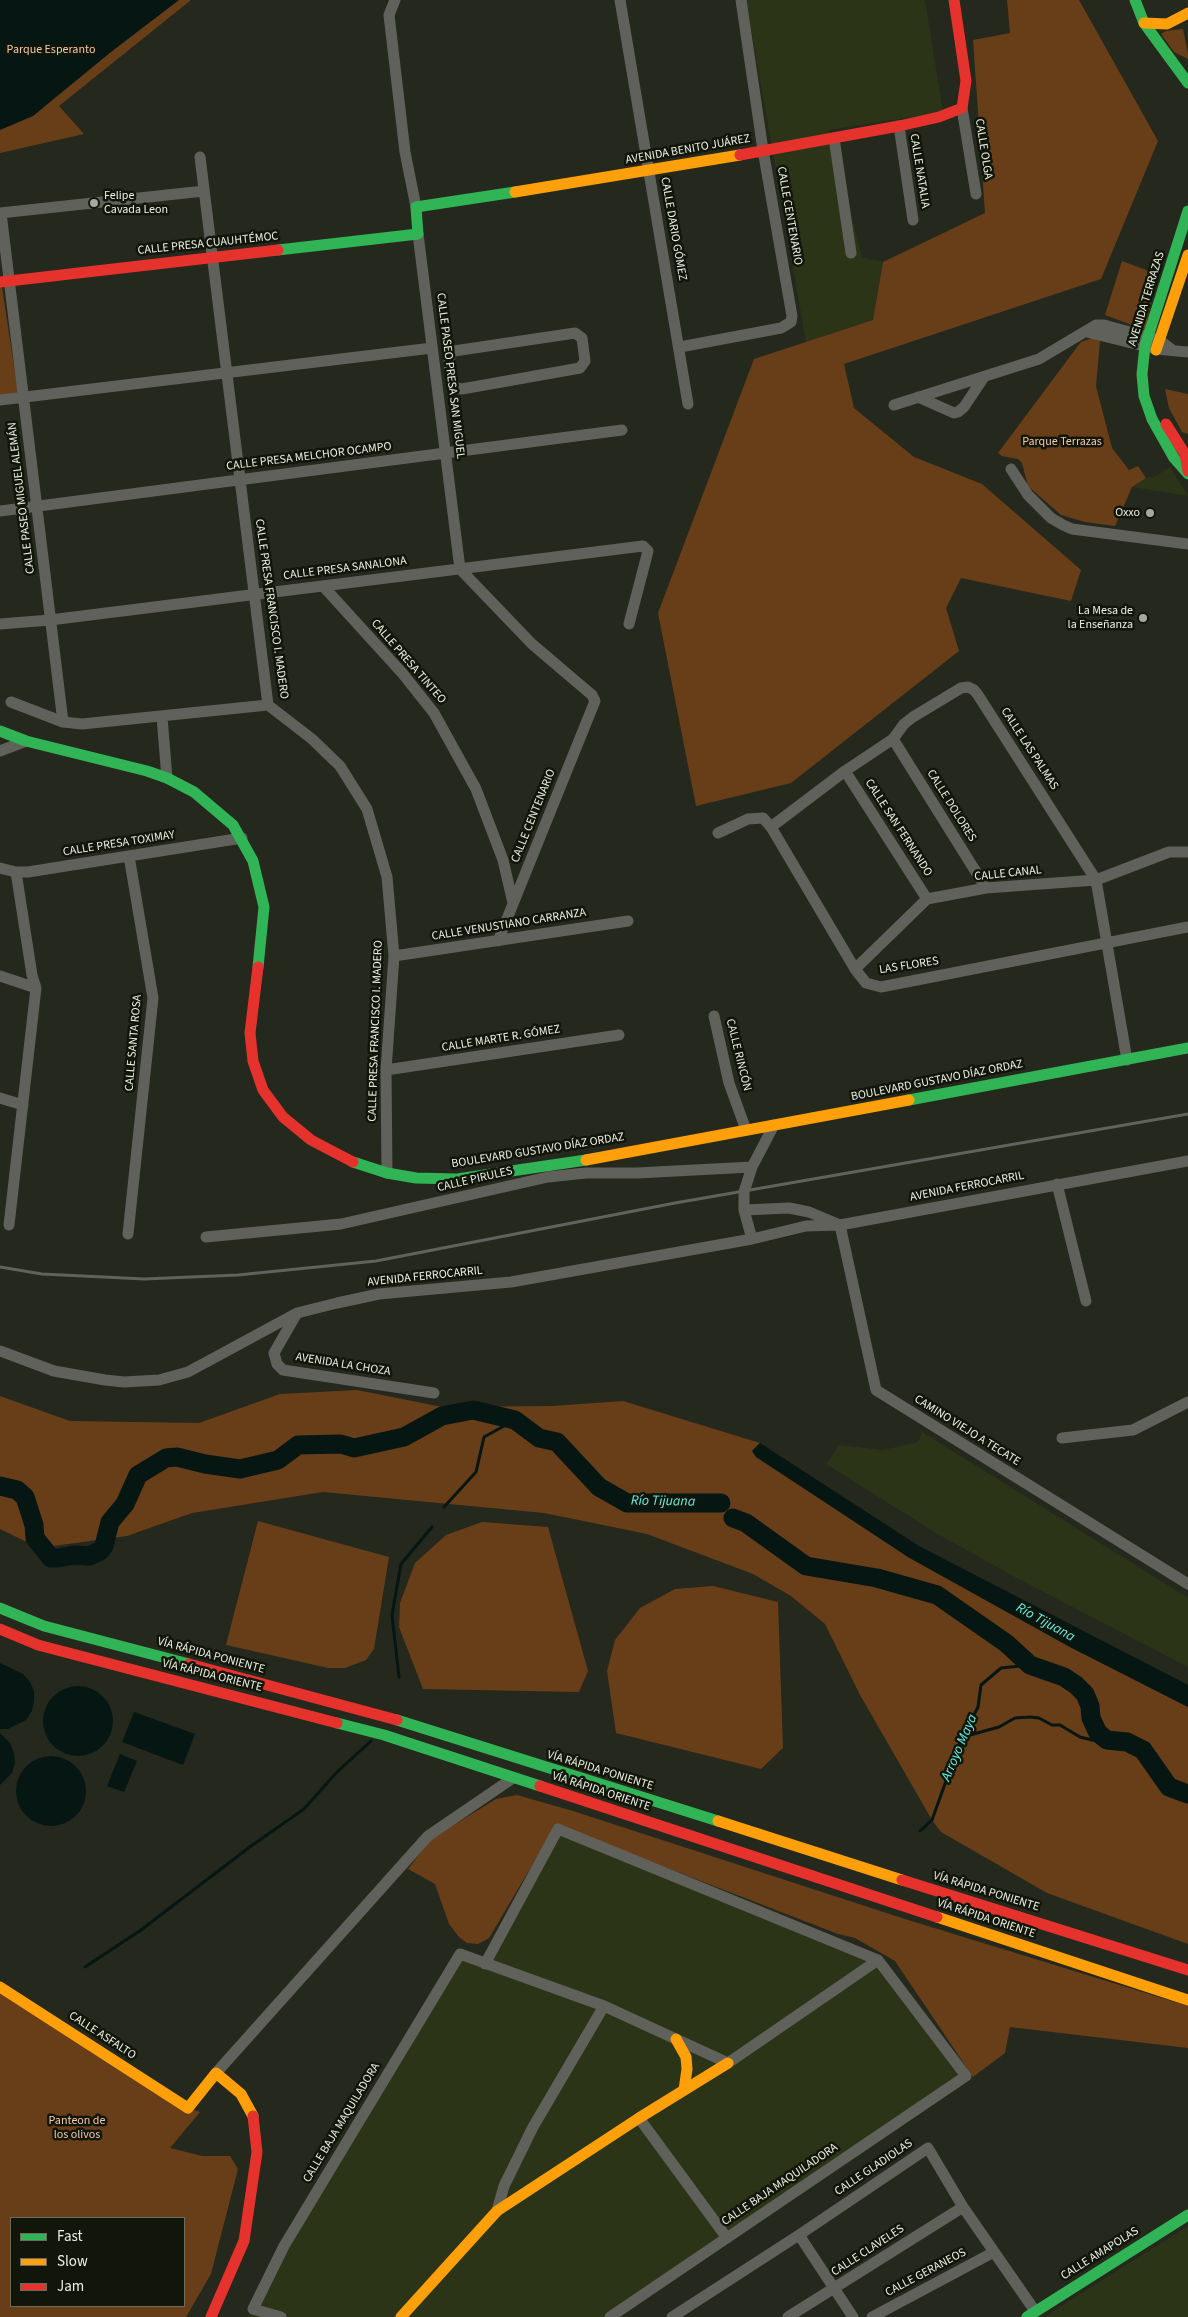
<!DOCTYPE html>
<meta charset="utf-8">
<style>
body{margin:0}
#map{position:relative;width:1188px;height:2317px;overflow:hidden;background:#25281c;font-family:"Source Sans 3",sans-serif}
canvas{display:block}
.legend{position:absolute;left:10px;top:2217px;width:175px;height:90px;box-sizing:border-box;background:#12150a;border:1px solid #696d60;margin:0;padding:6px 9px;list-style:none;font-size:15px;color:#ebf0e1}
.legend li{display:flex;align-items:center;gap:10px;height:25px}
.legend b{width:25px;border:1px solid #696d60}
</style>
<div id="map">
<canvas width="1188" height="2317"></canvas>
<ul class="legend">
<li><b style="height:6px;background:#30b455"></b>Fast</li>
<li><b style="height:6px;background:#ff9f0a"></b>Slow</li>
<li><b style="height:6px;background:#e5322d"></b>Jam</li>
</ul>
</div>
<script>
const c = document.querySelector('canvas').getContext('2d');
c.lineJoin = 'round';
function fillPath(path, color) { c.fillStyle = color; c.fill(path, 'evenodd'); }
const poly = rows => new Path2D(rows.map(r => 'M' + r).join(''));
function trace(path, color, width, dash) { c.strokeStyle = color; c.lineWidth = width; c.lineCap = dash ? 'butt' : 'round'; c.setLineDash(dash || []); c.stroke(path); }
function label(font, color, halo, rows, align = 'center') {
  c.font = font + ' "Source Sans 3",sans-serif'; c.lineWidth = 5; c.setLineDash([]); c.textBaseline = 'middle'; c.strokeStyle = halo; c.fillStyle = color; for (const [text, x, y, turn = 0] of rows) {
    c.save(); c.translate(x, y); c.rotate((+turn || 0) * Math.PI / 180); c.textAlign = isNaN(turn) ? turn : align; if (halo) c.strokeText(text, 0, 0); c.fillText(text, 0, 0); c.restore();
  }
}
const built = poly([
 [746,0,925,0,943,112,829,130,862,257,883,262,873,320,806,342],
 [1170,467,1188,496,1132,487,1146,478,1154,477],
 [922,1432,1188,1598,1188,1667,1015,1577,936,1533,826,1464,839,1445,883,1450,918,1442],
 [558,1829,878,1960,966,2076,617,2317,249,2317,284,2246,460,1954,485,1964],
 [1188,2226,1188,2317,1045,2317,1066,2303]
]);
const green = poly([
 [0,0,191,0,59,106,84,134,0,153],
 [1007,0,1079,0,1158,141,1101,279,844,364,854,408,914,457,982,484,1081,570,1071,601,961,578,946,608,959,651,791,783,696,806,658,613,754,359,873,320,883,262,985,213,973,40,1010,33],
 [1183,29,1188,54,1188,59,1174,52,1161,34,1166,31],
 [1122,261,1157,274,1145,330,1105,315],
 [0,287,2,287,18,393,0,396],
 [1095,337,1100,341,1096,386,1112,448,1129,470,1138,466,1146,478,1132,487,1115,526,1085,522,1061,515,1028,486,1022,463,1018,459,1002,456,998,453,1077,347,1081,342],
 [1165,389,1188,394,1188,434,1182,432,1169,408],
 [357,1390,442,1407,552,1406,623,1401,760,1443,752,1451,908,1557,1070,1647,1188,1707,1188,1944,1047,1893,941,1832,932,1820,860,1695,825,1624,791,1596,753,1574,647,1534,544,1513,323,1492,192,1513,127,1536,39,1548,0,1529,0,1396,70,1421,199,1423,280,1394],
 [258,1521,389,1557,374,1649,366,1660,345,1668,328,1668,226,1645],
 [482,1522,548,1527,588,1671,579,1692,423,1689,399,1627,400,1603,415,1563,446,1535],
 [713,1586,778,1602,783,1748,761,1769,616,1733,607,1671,615,1640,640,1608,675,1589],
 [517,1795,573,1811,905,1919,1188,2006,1188,2048,1010,2027,1005,2053,973,2077,895,1961,855,1938,838,1934,556,1825,489,1938,478,1944,467,1943,459,1937,449,1924,435,1884,408,1869,431,1839,496,1799],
 [0,1987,188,2108,200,2112,170,2148,202,2156,230,2156,238,2169,211,2274,186,2317,0,2317],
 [11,2218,184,2218,184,2306,11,2306]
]);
const water = poly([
 [0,0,179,0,111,52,33,116,0,130],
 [760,1443,919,1546,1188,1685,1188,1707,1070,1647,908,1557,756,1457,752,1451],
 [0,1663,23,1674,30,1682,34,1691,34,1701,32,1711,26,1720,8,1729,0,1729],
 '43 1721a35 35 0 1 1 70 0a35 35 0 1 1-70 0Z',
 [134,1712,195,1734,183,1765,122,1742],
 [0,1733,10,1743,14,1753,15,1763,12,1773,0,1785],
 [120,1754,137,1761,124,1792,107,1786],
 '16 1791a35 35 0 1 1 70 0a35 35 0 1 1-70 0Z'
]);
const stream = poly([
 [444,1507,476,1472,484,1437,515,1420],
 [399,1677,392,1615,401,1564,432,1527],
 [963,1740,970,1735,999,1727,1015,1718,1030,1717,1039,1718,1052,1725,1060,1725,1080,1737,1092,1740,1107,1740],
 [920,1831,932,1820,960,1742,978,1707,981,1685,1001,1668,1030,1665],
 [85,1967,141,1930,251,1846,304,1809,337,1772,371,1741]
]);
const river = poly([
 [0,1486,17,1490,25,1497,34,1525,35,1538,51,1558,58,1558,74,1555,89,1556,100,1551,104,1546,110,1522,125,1504,138,1475,166,1458,177,1457,205,1464,240,1469,278,1460,298,1445,341,1444,354,1448,404,1437,442,1416,473,1410,515,1420,539,1438,557,1442,599,1487,627,1503,721,1503],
 [733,1518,746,1523,806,1566,877,1578,937,1595,1006,1643,1030,1665,1064,1677,1076,1685,1085,1694,1090,1706,1091,1718,1098,1733,1107,1740,1127,1742,1143,1750,1169,1787,1188,1794]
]);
const street = poly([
 [395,0,389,15,405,152,416,207],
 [620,0,688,404],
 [962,108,976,194],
 [899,126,913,220],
 [834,138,851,253],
 [200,157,268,705,312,739,340,766,367,809,387,877,394,956,386,1070,387,1173],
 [0,213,204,191],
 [1,213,63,722],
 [418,234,460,569,532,644,592,695,595,701,498,941],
 [1087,332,1156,349,1188,352],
 [575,333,582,338,585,361,580,368,462,389,456,388,452,383,449,361,450,355,454,351,575,333],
 [680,347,781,328,791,322,792,316,763,150,741,0],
 [918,397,954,413,958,412,964,407,984,377],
 [0,400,432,348],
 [894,405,1039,359,1096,325,1104,325,1159,340,1171,349],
 [1011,469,1028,495,1051,518,1063,525,1072,529,1188,544],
 [0,511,622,430],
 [323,586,403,674,434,713,476,789,503,860,513,903],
 [0,624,50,620,643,546,648,551,629,624],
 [11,702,63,722,82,724,268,705],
 [162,717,167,778],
 [893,739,986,888],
 [0,751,26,741],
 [845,771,927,899],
 [771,827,845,771,893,739,904,724,913,717,961,688,968,687,974,690,978,695,1096,880,1127,1060],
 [718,833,748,819,763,818,771,827,855,969,866,983,881,987,1188,927],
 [0,868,16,872,28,872,242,838],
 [394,956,628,921],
 [855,969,927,899,986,888,1096,880,1169,852,1188,852],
 [0,976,36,988],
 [714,1016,729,1083,746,1130],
 [386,1070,619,1035],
 [0,1098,23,1105],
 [1057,1184,1086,1301],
 [744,1210,789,1208,809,1212,840,1225,876,1390,1188,1584],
 [9,1225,36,988,32,975,16,872],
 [128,1234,153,998,129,856],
 [206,1237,341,1224,548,1177,586,1173,637,1173,752,1167],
 [752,1239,744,1210,744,1192,752,1167,774,1125],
 [297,1313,274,1353,277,1364,283,1370,434,1393],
 [0,1351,54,1371,105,1380,124,1382,159,1380,188,1372,297,1313,337,1303,379,1294,511,1282,752,1239,806,1226,840,1225,1188,1161],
 [1062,1438,1133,1430,1188,1402],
 [485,1964,558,1829,878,1960,966,2076,610,2317],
 [216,2073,428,1836,513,1778],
 [639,2118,727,2238],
 [497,2211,504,2186,533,2127,604,2006],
 [799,2235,853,2317],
 [281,2317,253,2309,284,2246,460,1954,604,2006,728,2063,878,1960],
 [672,2317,799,2235,928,2148,963,2207,1035,2311],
 [788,2317,963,2207],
 [872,2317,994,2252]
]);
const fast = poly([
 [1135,0,1144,23,1188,83],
 [1188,211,1145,346,1142,374,1144,396,1152,419,1174,458,1188,474],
 [278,250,418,234,416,207,515,192],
 [0,731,26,741,147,771,167,778,194,792,233,825,253,861,264,907,258,967],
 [909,1100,1188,1048],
 [353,1162,387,1173,416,1178,457,1179,586,1160],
 [0,1608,44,1626,189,1664],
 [397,1720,718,1821],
 [337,1723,384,1735,540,1786],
 [1027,2317,1188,2215]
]);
const slow = poly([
 [1144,23,1167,24,1188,13],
 [515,192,740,155],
 [1156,350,1188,255],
 [586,1160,909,1100],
 [718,1821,902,1880],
 [937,1917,1188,2000],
 [0,1987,188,2108,216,2073,241,2094,253,2116],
 [676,2039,686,2057,687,2069,684,2090],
 [401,2317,497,2211,639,2118,728,2063]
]);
const jam = poly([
 [740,155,899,126,939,117,962,108,966,81,954,0],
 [0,282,278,250],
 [1166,424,1185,454,1188,471],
 [258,967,250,1033,253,1061,263,1090,283,1117,311,1140,353,1162],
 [0,1629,38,1645,337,1723],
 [189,1664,397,1720],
 [540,1786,937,1917],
 [902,1880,1188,1970],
 [211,2317,244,2241,257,2152,253,2116]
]);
const rail = poly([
 [0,1267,42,1274,144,1279,238,1275,376,1261,675,1203,1188,1114]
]);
const markers = [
 [94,203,5,"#a6aa9c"],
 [1150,513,5,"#a6aa9c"],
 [1143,618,5,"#a6aa9c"]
];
const parkNames = [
 ["Parque Esperanto",51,50],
 ["Parque Terrazas",1062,442],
 ["Panteon de",77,2121],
 ["los olivos",77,2135]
];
const streetNames = [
 ["CALLE OLGA",983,149,81],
 ["AVENIDA BENITO JUÁREZ",688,150,-10],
 ["CALLE NATALIA",919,171,81],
 ["CALLE CENTENARIO",789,216,80],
 ["CALLE DARIO GÓMEZ",673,229,80],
 ["CALLE PRESA CUAUHTÉMOC",208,244,-6],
 ["AVENIDA TERRAZAS",1147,299,-73],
 ["CALLE PASEO PRESA SAN MIGUEL",450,376,83],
 ["CALLE PRESA MELCHOR OCAMPO",309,457,-7],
 ["CALLE PASEO MIGUEL ALEMÁN",22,498,-97],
 ["CALLE PRESA SANALONA",345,569,-7],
 ["CALLE PRESA FRANCISCO I. MADERO",271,609,82],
 ["CALLE PRESA TINTEO",408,662,49],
 ["CALLE LAS PALMAS",1029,749,57],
 ["CALLE DOLORES",951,806,58],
 ["CALLE CENTENARIO",534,816,-68],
 ["CALLE SAN FERNANDO",898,828,57],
 ["CALLE PRESA TOXIMAY",119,844,-9],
 ["CALLE CANAL",1008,874,-6],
 ["CALLE VENUSTIANO CARRANZA",509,925,-9],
 ["LAS FLORES",909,966,-9],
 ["CALLE PRESA FRANCISCO I. MADERO",376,1031,-88],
 ["CALLE MARTE R. GÓMEZ",501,1039,-9],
 ["CALLE SANTA ROSA",134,1043,-85],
 ["CALLE RINCÓN",738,1055,76],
 ["BOULEVARD GUSTAVO DÍAZ ORDAZ",937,1081,-11],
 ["BOULEVARD GUSTAVO DÍAZ ORDAZ",538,1151,-9],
 ["CALLE PIRULES",475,1180,-13],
 ["AVENIDA FERROCARRIL",967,1187,-11],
 ["AVENIDA FERROCARRIL",425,1277,-6],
 ["AVENIDA LA CHOZA",343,1365,9],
 ["CAMINO VIEJO A TECATE",967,1431,32],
 ["VÍA RÁPIDA PONIENTE",211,1656,15],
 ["VÍA RÁPIDA ORIENTE",212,1676,14],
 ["VÍA RÁPIDA PONIENTE",600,1771,17],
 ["VÍA RÁPIDA ORIENTE",601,1792,18],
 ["VÍA RÁPIDA PONIENTE",986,1892,17],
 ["VÍA RÁPIDA ORIENTE",986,1919,18],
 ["CALLE ASFALTO",102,2036,33],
 ["CALLE BAJA MAQUILADORA",342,2123,-59],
 ["CALLE GLADIOLAS",874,2168,-34],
 ["CALLE BAJA MAQUILADORA",780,2185,-34],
 ["CALLE CLAVELES",868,2251,-33],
 ["CALLE AMAPOLAS",1100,2254,-32],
 ["CALLE GERANEOS",926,2273,-28]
];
const poiNames = [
 ["Felipe",104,196,"left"],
 ["Cavada Leon",104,210,"left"],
 ["Oxxo",1140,513],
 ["La Mesa de",1133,611],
 ["la Enseñanza",1133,625]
];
const waterNames = [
 ["Río Tijuana",663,1502,1],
 ["Río Tijuana",1045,1623,29],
 ["Arroyo Maya",960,1748,-67]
];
fillPath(built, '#2c3418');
fillPath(green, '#683e19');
fillPath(water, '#061613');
trace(stream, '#061613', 3);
trace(river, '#061613', 19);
trace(street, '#61615c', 11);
trace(fast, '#30b455', 11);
trace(slow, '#ff9f0a', 11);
trace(jam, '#e5322d', 11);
trace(rail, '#61625b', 3);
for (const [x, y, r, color] of markers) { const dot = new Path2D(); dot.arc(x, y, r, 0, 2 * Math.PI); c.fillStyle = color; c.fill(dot); trace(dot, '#12150a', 2); }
label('12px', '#f3c9ab', '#12150a', parkNames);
label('12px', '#ebf0e1', '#12150a', streetNames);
label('12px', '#ebf0e1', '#12150a', poiNames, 'right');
label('italic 14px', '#61f0e4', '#12150a', waterNames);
</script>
